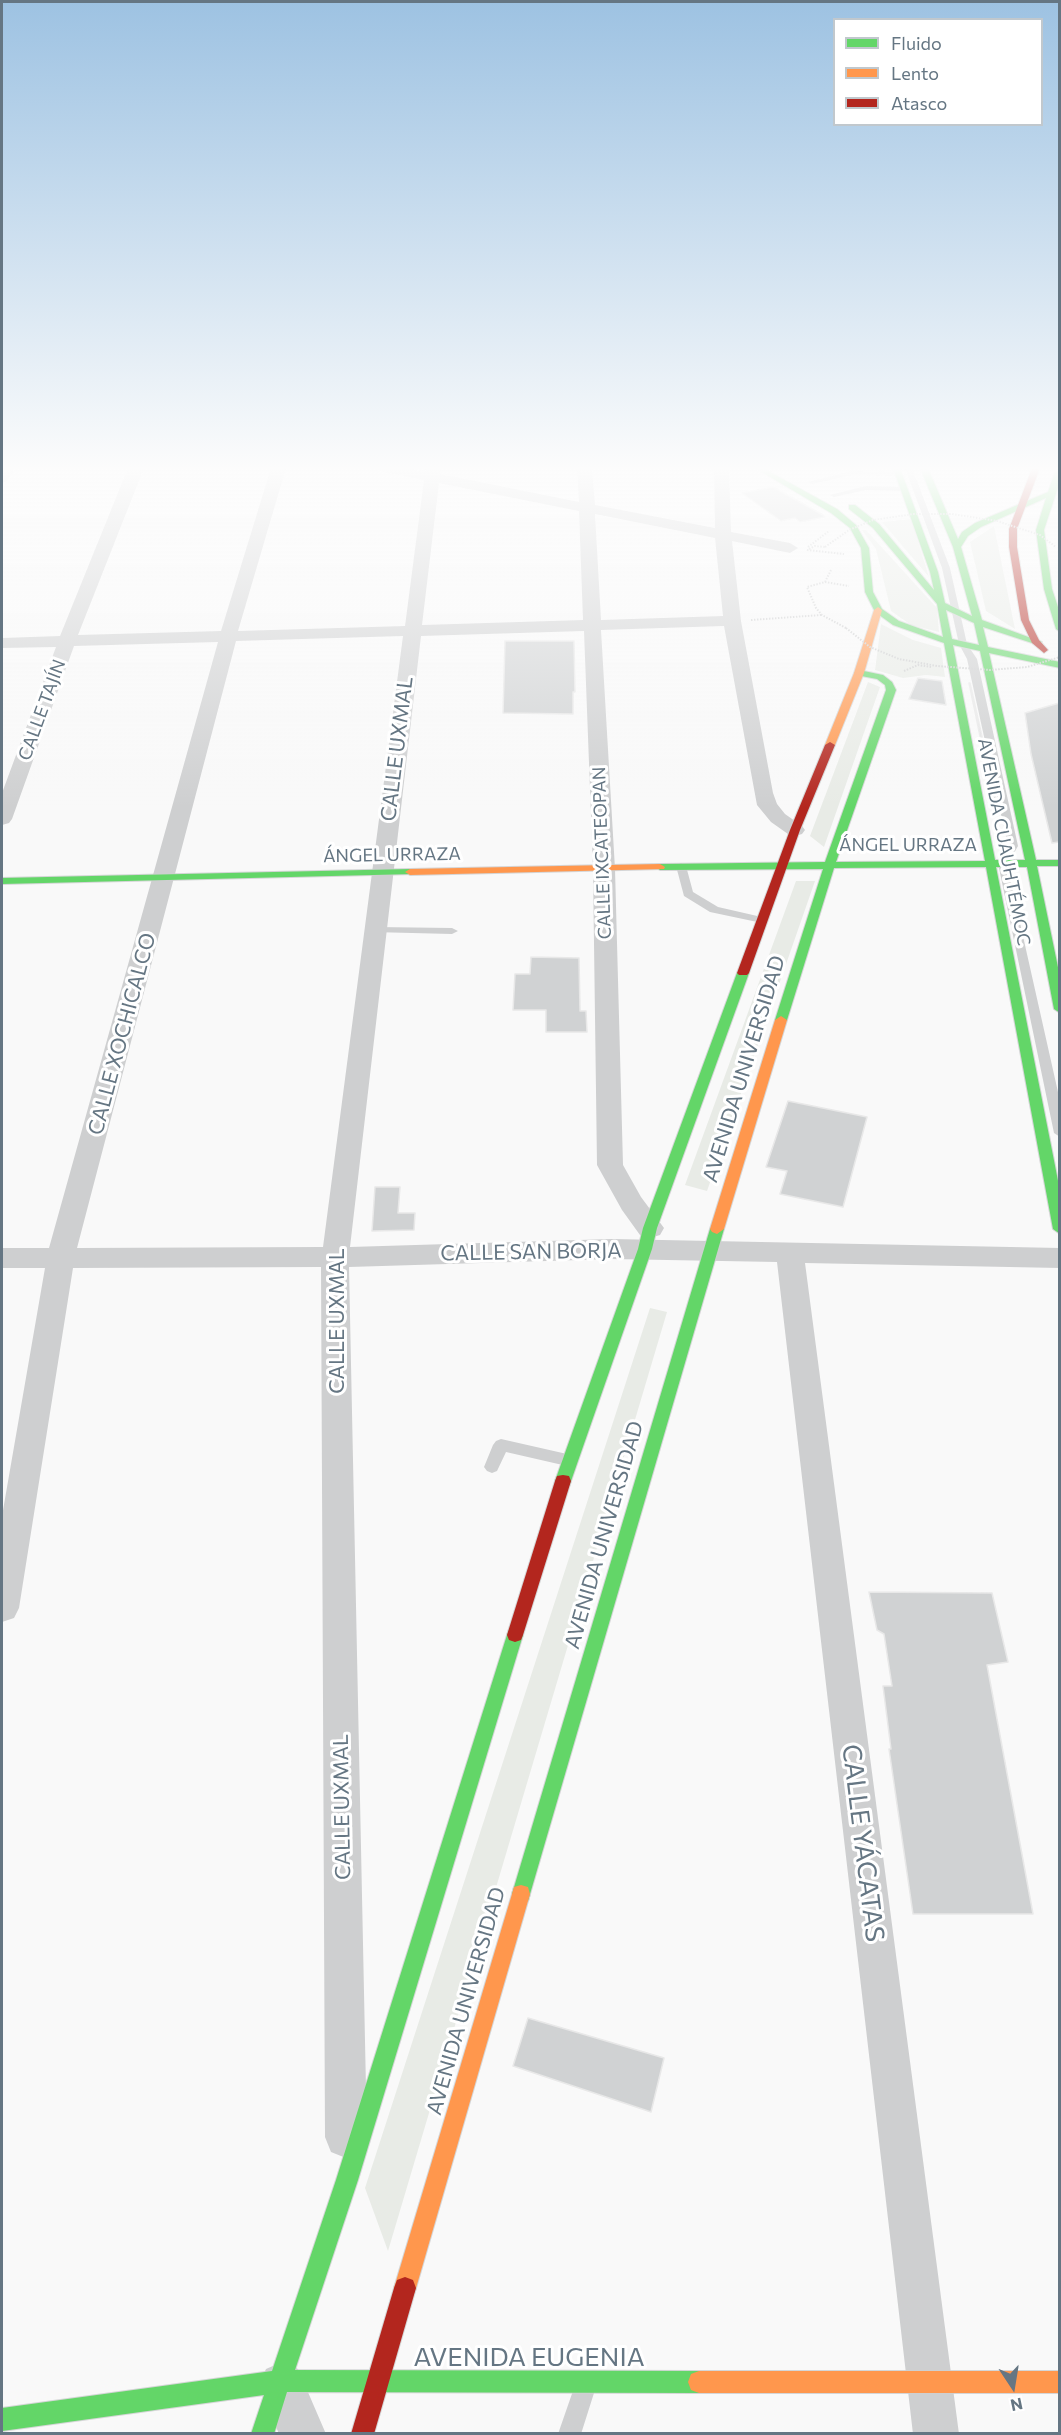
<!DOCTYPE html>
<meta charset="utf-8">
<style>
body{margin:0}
#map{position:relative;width:1061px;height:2435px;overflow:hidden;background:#f9f9f9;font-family:Commissioner,sans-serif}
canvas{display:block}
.frame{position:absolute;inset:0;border:3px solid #657683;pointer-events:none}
.legend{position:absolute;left:833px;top:18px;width:210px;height:108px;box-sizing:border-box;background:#fff;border:2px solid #c1c8cd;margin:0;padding:8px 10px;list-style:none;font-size:18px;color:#657683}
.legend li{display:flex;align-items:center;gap:12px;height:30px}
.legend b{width:30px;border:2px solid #c1c8cd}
.north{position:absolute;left:983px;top:2357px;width:60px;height:60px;-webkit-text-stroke:4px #fff;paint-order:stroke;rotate:168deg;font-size:16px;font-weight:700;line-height:24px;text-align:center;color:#657683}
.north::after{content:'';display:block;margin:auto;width:21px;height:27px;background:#657683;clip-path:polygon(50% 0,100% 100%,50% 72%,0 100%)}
</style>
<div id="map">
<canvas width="1061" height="2435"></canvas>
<div class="frame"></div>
<ul class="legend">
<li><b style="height:8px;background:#63d668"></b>Fluido</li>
<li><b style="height:8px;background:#ff974d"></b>Lento</li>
<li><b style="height:8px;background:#b3261e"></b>Atasco</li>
</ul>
<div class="north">N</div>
</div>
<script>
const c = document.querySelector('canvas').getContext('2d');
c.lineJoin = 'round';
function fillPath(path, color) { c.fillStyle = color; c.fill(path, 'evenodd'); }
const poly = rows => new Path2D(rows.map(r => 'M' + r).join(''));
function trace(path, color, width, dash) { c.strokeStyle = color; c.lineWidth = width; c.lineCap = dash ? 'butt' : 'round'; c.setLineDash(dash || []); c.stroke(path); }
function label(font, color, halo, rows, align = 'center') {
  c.font = font + ' Commissioner,sans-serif'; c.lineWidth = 6; c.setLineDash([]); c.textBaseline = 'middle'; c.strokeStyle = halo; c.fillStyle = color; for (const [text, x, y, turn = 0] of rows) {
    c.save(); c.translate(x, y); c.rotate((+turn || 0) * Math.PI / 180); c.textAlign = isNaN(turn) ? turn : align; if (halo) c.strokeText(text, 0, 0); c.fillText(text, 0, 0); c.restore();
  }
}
const green = poly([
 [911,519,929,577,882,522],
 [994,526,1015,629,986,611,970,542],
 [862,530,866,530,937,608,939,632,911,625,891,611,876,549],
 [881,624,913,640,941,648,945,677,926,675,903,678,875,670],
 [868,682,880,687,824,847,810,836],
 [796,881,815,881,707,1191,685,1185],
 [650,1308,667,1312,388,2251,365,2188]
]);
const building = poly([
 [773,487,823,515,825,517,800,522,795,518,781,521,742,493,773,487],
 [505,641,574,641,575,692,573,692,573,714,503,713,505,641],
 [918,678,942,681,946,705,909,699,918,678],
 [969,683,970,683,999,813,996,813,969,683],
 [1059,703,1059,842,1052,843,1031,754,1025,713,1059,703],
 [531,957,579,958,580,1011,586,1011,587,1032,546,1032,546,1010,513,1010,515,974,530,974,531,957],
 [788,1101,867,1117,843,1207,780,1194,787,1171,766,1167,788,1101],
 [375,1187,400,1187,398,1213,415,1213,414,1230,372,1231,375,1187],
 [869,1592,992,1593,1008,1662,987,1665,1033,1914,913,1914,889,1749,891,1749,883,1686,892,1686,884,1634,877,1630,869,1592],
 [528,2018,664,2058,651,2112,513,2066,528,2018]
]);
const path = poly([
 [808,547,829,531],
 [809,549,815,546,825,547],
 [807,550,844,554],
 [825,582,831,570],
 [751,620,821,615],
 [846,628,822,615,816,608,807,587,825,582,849,586],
 [904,671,918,665,931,667]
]);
const lane = poly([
 [905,468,912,468,950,568,967,644,977,659,1018,846,1007,865,1060,1101,1060,1137,1054,1133,998,863,1008,846,967,659,959,644,942,568,905,468],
 [852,471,899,472,903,474,899,476,852,475,812,484,808,482,852,471],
 [866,486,905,487,909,489,905,491,866,490,834,497,830,495,866,486],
 [681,863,686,866,693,892,718,907,766,918,768,920,762,923,710,912,684,896,676,866,681,863],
 [376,927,452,928,458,931,452,934,372,932,372,928,376,927],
 [501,1439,567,1454,572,1456,575,1460,572,1464,567,1466,506,1452,497,1471,492,1473,487,1471,484,1467,493,1445,496,1441,501,1439],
 [583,2382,591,2385,594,2393,581,2434,558,2434,575,2385,583,2382]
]);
const street = poly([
 [2,468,15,468,7,481,2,483,2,468],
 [128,468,144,468,78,635,221,631,271,468,286,468,238,631,405,626,424,480,379,471,377,468,405,468,425,472,426,468,440,468,440,474,579,502,577,468,592,468,595,505,715,528,714,468,729,468,731,532,790,543,798,548,790,553,732,541,741,621,773,793,777,804,785,814,802,826,805,830,802,834,795,836,788,834,771,822,757,805,724,626,601,630,615,869,623,1165,641,1197,664,1228,660,1235,650,1238,640,1235,622,1210,597,1165,593,869,584,631,421,636,350,1247,612,1239,1060,1248,1060,1268,805,1263,959,2434,913,2434,777,1262,612,1259,349,1267,367,2137,361,2152,346,2158,331,2152,325,2137,321,1267,73,1268,19,1608,14,1618,2,1622,2,1516,45,1268,2,1268,2,1248,49,1248,218,642,74,646,12,819,9,823,2,825,2,793,56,647,2,648,2,638,60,636,128,468],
 [439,483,579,511,583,620,422,625,439,483],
 [595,514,715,538,723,616,601,620,595,514],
 [403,636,323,1247,77,1248,236,641,403,636],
 [282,2362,298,2369,326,2434,279,2434,259,2385,266,2369,282,2362]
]);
const fast = poly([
 [755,468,763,468,837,509,856,525,869,548,873,592,882,609,899,621,943,637,937,604,873,528,849,509,849,505,855,505,879,524,934,590,930,572,893,468,900,468,938,572,945,603,972,616,953,547,920,468,928,468,958,539,962,532,975,523,1048,492,1056,468,1060,468,1060,481,1044,530,1052,589,1060,613,1060,632,1056,629,1044,589,1036,530,1046,498,981,527,968,536,961,547,982,620,1042,642,1035,644,983,627,988,647,1060,662,1060,668,989,653,1036,860,1060,860,1060,866,1037,866,1060,977,1060,1013,1054,1009,1027,867,996,867,1060,1191,1060,1234,1053,1229,986,867,834,868,787,1020,781,1024,775,1020,823,869,660,870,655,867,660,864,825,862,886,690,885,685,877,679,856,675,854,673,859,670,883,675,892,682,896,690,836,862,985,861,944,643,893,625,875,612,865,592,861,548,850,528,831,513,755,468],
 [946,610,974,623,979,645,952,639,946,610],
 [953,645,980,651,1025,860,995,860,953,645],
 [410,869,415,872,414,874,2,884,2,878,410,869],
 [743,970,749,973,657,1228,652,1249,571,1481,569,1486,563,1487,557,1486,555,1481,638,1249,643,1228,737,973,743,970],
 [717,1224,724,1229,530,1894,528,1901,521,1903,514,1901,512,1894,710,1229,717,1224],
 [515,1628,521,1630,523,1635,358,2180,295,2370,699,2371,707,2374,710,2382,707,2390,699,2393,287,2392,274,2434,251,2434,264,2395,2,2431,2,2408,272,2371,336,2180,507,1635,509,1630,515,1628]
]);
const slow = poly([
 [878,607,882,610,864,673,835,745,827,747,825,745,854,673,874,610,878,607],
 [660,864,665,867,664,869,410,875,405,872,410,869,660,864],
 [781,1016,787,1020,724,1229,717,1234,712,1232,710,1229,775,1020,781,1016],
 [521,1885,528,1887,530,1894,416,2288,413,2296,405,2299,397,2296,394,2288,512,1894,514,1887,521,1885],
 [699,2371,1060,2371,1060,2393,699,2393,691,2390,688,2382,691,2374,699,2371]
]);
const jam = poly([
 [1032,468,1040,468,1017,529,1017,547,1029,620,1039,640,1048,650,1044,653,1032,643,1021,620,1009,547,1009,529,1032,468],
 [830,742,835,745,800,830,749,973,747,975,739,975,737,973,790,830,825,745,830,742],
 [563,1475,569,1476,571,1481,523,1635,521,1640,515,1642,509,1640,507,1635,555,1481,557,1476,563,1475],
 [405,2277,413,2280,416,2288,374,2434,351,2434,394,2288,397,2280,405,2277]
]);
const pathBridge = poly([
 [825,547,849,530,873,520,914,514,952,514,997,521,1040,535,1056,547],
 [846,628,870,647,899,659,937,666,990,670,1027,667,1060,657]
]);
const farStreetnames = [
 ["CALLE TAJÍN",42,710,-70],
 ["AVENIDA CUAUHTÉMOC",1004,842,79],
 ["ÁNGEL URRAZA",908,845],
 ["CALLE IXCATEOPAN",602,853,-92],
 ["ÁNGEL URRAZA",392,855,-1]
];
const streetNames = [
 ["CALLE UXMAL",397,749,-83],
 ["CALLE XOCHICALCO",122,1034,-75],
 ["AVENIDA UNIVERSIDAD",744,1069,-73],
 ["CALLE SAN BORJA",531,1252,-1],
 ["CALLE UXMAL",337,1321,-90],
 ["AVENIDA UNIVERSIDAD",604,1535,-74],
 ["CALLE UXMAL",342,1807,-91],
 ["AVENIDA UNIVERSIDAD",466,2001,-74]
];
const nearStreetnames = [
 ["CALLE YÁCATAS",863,1843,83],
 ["AVENIDA EUGENIA",529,2357]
];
fillPath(green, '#e8ebe6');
fillPath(building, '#d0d2d3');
trace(building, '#e8e8e8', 1.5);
trace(fast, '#d5d6d7', 2);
trace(slow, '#d5d6d7', 2);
trace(jam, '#d5d6d7', 2);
trace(path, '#cbcccd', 2, [1.5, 1.5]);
fillPath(lane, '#cecfd0');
fillPath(street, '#cecfd0');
fillPath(fast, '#63d668');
fillPath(slow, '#ff974d');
fillPath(jam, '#b3261e');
trace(pathBridge, '#cbcccd', 2, [1.5, 1.5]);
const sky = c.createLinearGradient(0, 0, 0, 808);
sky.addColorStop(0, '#9dc2e2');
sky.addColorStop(0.58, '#fcfcfc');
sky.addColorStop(1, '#fcfcfc00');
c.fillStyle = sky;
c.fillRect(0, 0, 1061, 808);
label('18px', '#657683', '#fff', farStreetnames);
label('21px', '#657683', '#fff', streetNames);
label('26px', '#657683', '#fff', nearStreetnames);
</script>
